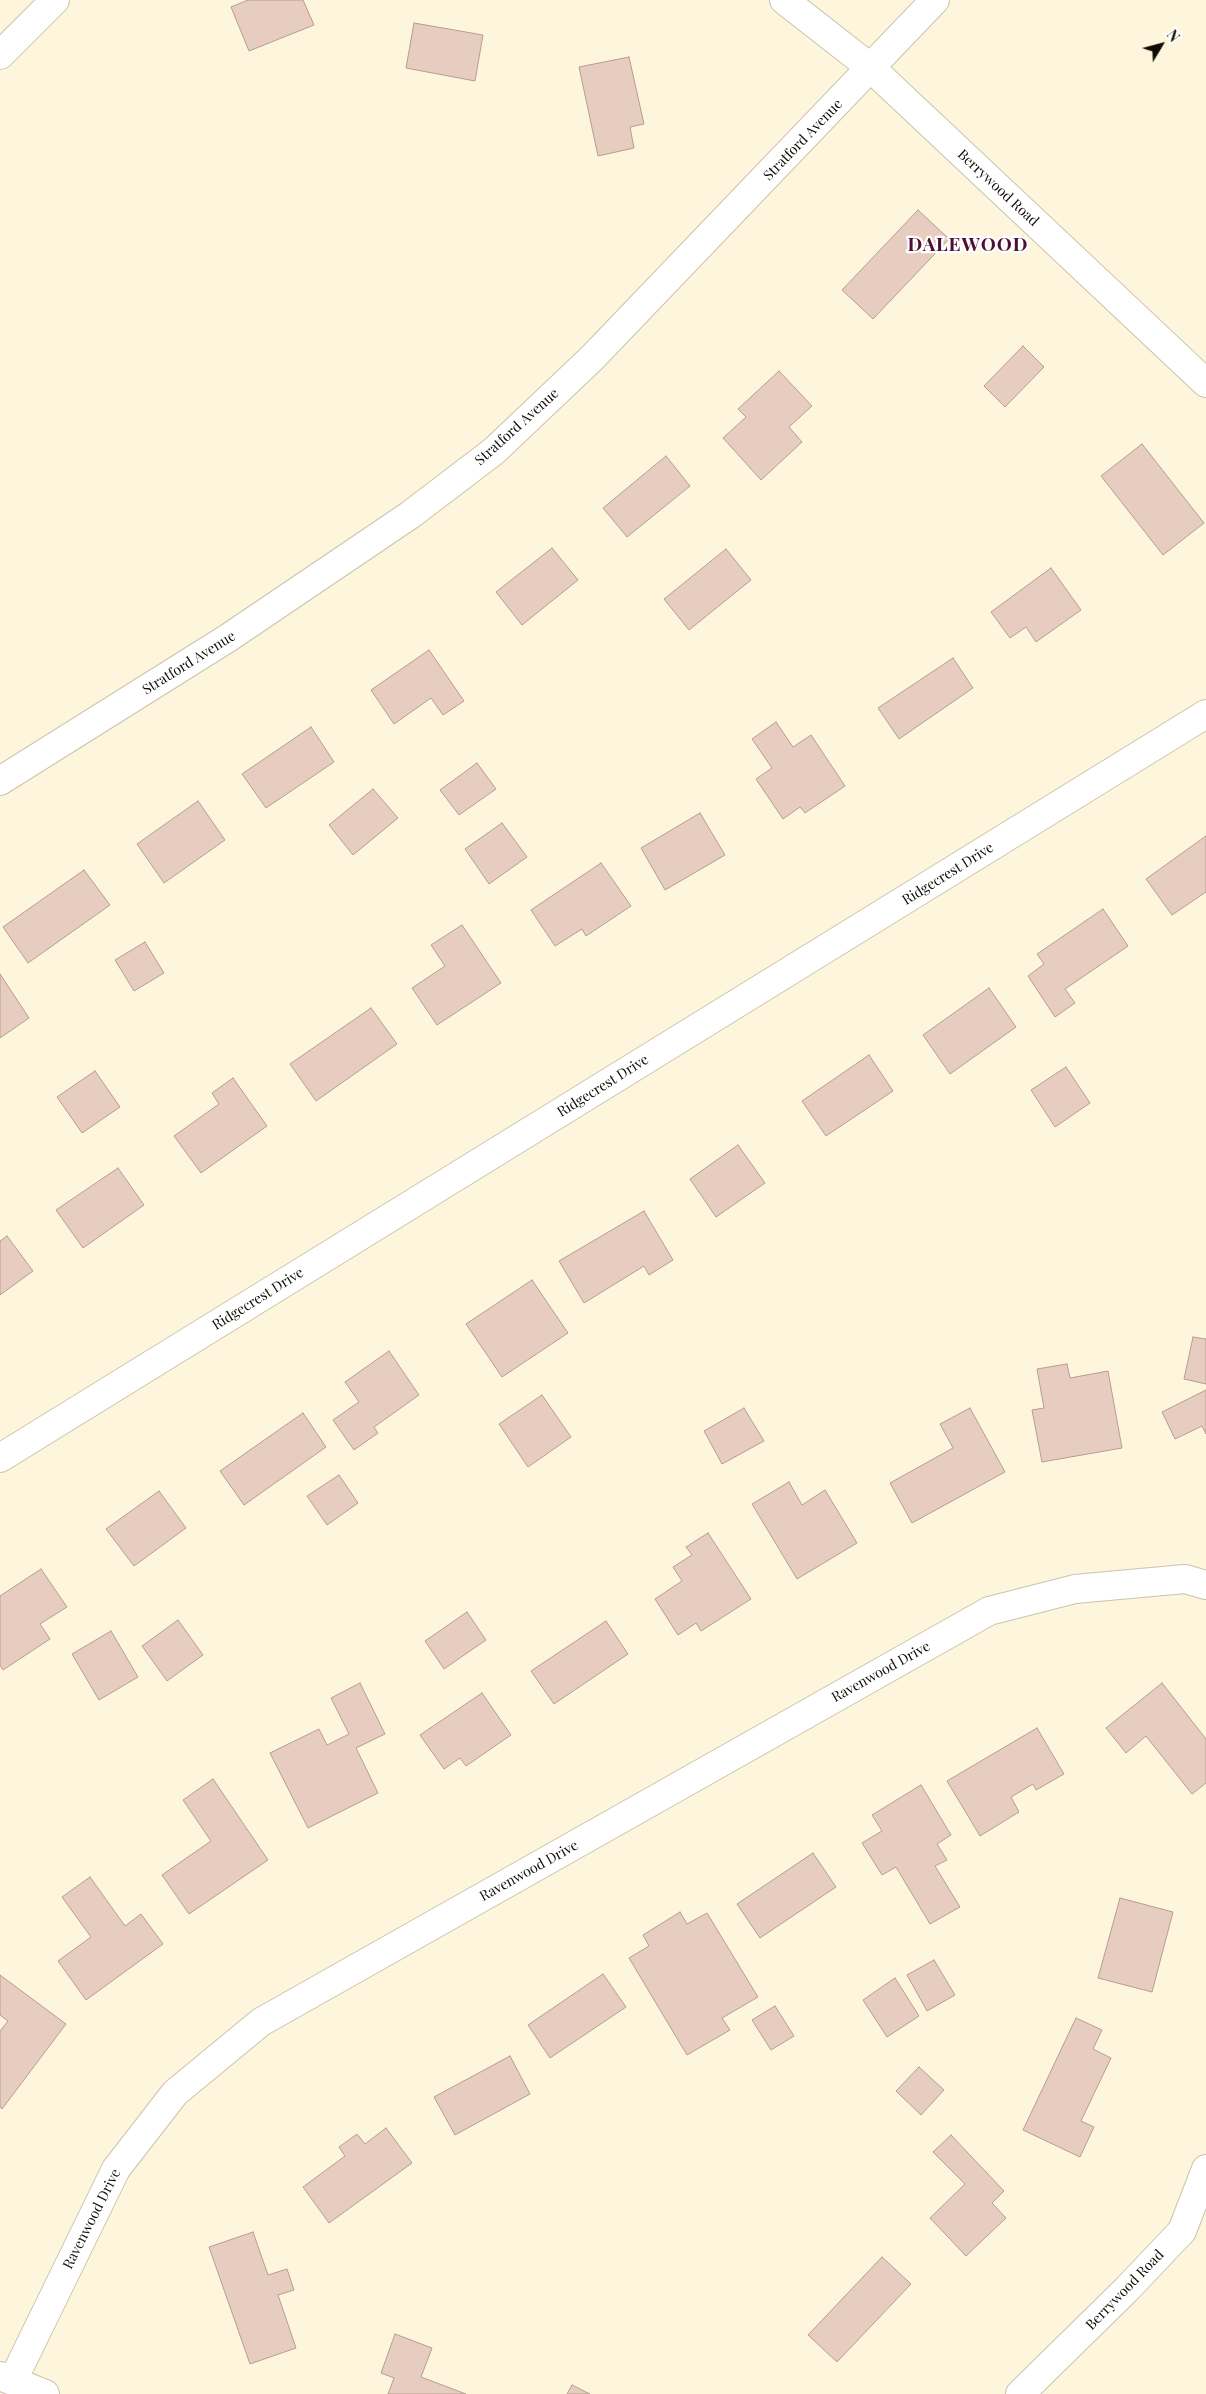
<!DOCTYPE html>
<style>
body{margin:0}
#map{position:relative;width:1206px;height:2394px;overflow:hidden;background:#fef6dc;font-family:"Playfair Display",serif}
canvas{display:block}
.north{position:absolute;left:1136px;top:20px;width:50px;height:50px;-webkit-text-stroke:4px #fff;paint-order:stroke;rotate:53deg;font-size:14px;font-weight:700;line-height:20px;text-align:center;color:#0f0c05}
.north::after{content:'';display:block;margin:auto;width:18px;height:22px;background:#0f0c05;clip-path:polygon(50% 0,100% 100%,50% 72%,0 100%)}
</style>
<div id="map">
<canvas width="1206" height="2394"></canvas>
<div class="north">N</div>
</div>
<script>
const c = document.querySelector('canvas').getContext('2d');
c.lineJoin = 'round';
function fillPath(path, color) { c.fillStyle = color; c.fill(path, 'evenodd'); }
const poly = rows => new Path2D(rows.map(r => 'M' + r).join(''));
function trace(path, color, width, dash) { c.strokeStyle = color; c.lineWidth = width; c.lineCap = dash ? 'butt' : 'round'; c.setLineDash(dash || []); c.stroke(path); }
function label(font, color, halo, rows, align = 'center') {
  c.font = font + ' "Playfair Display",serif'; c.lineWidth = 4.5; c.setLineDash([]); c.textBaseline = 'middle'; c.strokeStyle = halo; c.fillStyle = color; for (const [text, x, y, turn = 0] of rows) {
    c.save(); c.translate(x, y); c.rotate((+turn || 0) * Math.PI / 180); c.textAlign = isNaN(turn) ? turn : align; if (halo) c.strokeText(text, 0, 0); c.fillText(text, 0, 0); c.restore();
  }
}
const building = poly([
 [248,0,303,0,314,25,249,51,231,7,248,0],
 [414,23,483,35,475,81,406,68,414,23],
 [629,57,644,124,630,127,634,148,598,156,579,67,629,57],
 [918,210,949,239,873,319,842,290,918,210],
 [1023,346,1044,367,1005,407,984,386,1023,346],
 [779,371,812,406,789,427,802,442,761,480,723,438,746,417,738,409,779,371],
 [1142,444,1204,523,1163,555,1101,476,1142,444],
 [666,456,690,486,627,537,603,508,666,456],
 [552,548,578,580,522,625,496,592,552,548],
 [726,549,751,580,689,630,664,599,726,549],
 [1051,568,1081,610,1036,642,1026,627,1010,638,991,612,1051,568],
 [429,650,464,701,443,715,431,698,394,724,371,690,429,650],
 [953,658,973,688,899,739,878,708,953,658],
 [776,722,793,747,811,735,845,786,805,813,800,807,783,819,756,779,772,768,752,739,776,722],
 [311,727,334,762,266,808,242,774,311,727],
 [477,763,496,789,459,815,440,790,477,763],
 [373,789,398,818,353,855,329,825,373,789],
 [198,801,225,840,164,883,137,844,198,801],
 [700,813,725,855,665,890,641,848,700,813],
 [502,823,527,857,489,884,465,849,502,823],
 [1206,836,1206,892,1172,915,1146,879,1206,836],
 [601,863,631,906,586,936,582,929,555,946,531,910,601,863],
 [84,870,110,905,28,963,3,927,84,870],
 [1103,909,1128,946,1065,989,1075,1003,1055,1017,1028,976,1044,964,1037,954,1103,909],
 [462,925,501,983,437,1025,412,988,445,966,431,945,462,925],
 [145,942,164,973,134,991,115,960,145,942],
 [0,974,29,1018,0,1038,0,974],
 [989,988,1016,1027,950,1074,923,1035,989,988],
 [371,1008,397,1044,316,1101,290,1064,371,1008],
 [869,1055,893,1091,826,1136,802,1101,869,1055],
 [1066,1067,1090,1103,1055,1127,1031,1090,1066,1067],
 [95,1071,120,1107,82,1133,57,1097,95,1071],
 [233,1078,267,1126,201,1173,174,1136,219,1104,212,1093,233,1078],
 [738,1145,765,1183,716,1217,690,1179,738,1145],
 [118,1168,144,1205,83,1248,56,1210,118,1168],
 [644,1211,673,1260,649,1275,644,1266,584,1303,559,1261,644,1211],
 [7,1236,33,1271,0,1295,0,1241,7,1236],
 [532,1280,568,1333,502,1377,466,1324,532,1280],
 [1193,1337,1206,1339,1206,1384,1184,1379,1193,1337],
 [389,1351,419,1395,374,1427,378,1433,354,1450,333,1420,359,1402,345,1382,389,1351],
 [1067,1364,1070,1378,1108,1371,1122,1448,1042,1462,1032,1410,1044,1408,1037,1369,1067,1364],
 [1206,1390,1206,1434,1202,1426,1175,1439,1162,1412,1206,1390],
 [542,1395,571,1437,528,1467,499,1424,542,1395],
 [744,1408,764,1441,722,1464,704,1431,744,1408],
 [970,1408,1005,1472,912,1523,890,1483,953,1448,940,1424,970,1408],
 [303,1413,326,1447,244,1505,220,1471,303,1413],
 [339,1475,358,1503,327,1525,307,1496,339,1475],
 [789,1482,802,1505,825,1490,857,1543,797,1579,752,1504,789,1482],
 [159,1491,186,1528,134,1566,106,1529,159,1491],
 [708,1533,751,1599,701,1631,696,1623,678,1635,655,1599,682,1581,673,1567,692,1555,686,1547,708,1533],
 [41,1569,67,1607,40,1624,50,1639,3,1670,0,1665,0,1596,41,1569],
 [467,1612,486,1640,444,1669,425,1641,467,1612],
 [178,1620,203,1655,167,1681,142,1646,178,1620],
 [606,1621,628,1654,554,1704,531,1671,606,1621],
 [111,1631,138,1677,99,1700,72,1654,111,1631],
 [360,1683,385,1734,356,1748,378,1793,308,1828,270,1753,319,1729,327,1745,349,1734,331,1698,360,1683],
 [1162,1683,1206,1739,1206,1783,1192,1794,1146,1736,1126,1753,1106,1728,1162,1683],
 [482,1693,511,1735,466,1766,460,1758,444,1769,420,1735,482,1693],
 [1037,1728,1064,1774,1036,1790,1033,1784,1011,1797,1019,1812,980,1836,947,1781,1037,1728],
 [213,1779,268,1860,189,1914,162,1875,211,1841,183,1800,213,1779],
 [921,1785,951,1835,937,1844,947,1860,935,1866,960,1907,930,1924,896,1867,882,1875,862,1843,882,1831,872,1815,921,1785],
 [813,1853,836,1887,760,1938,737,1904,813,1853],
 [90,1877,125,1926,141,1914,163,1944,86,2000,58,1961,91,1937,62,1897,90,1877],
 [1120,1898,1173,1912,1152,1992,1098,1978,1120,1898],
 [680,1912,687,1924,707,1913,758,1997,722,2018,730,2030,687,2055,629,1958,649,1946,643,1935,680,1912],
 [934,1960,955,1995,927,2011,907,1975,934,1960],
 [603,1974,626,2007,550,2058,528,2025,603,1974],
 [0,1975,66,2024,2,2109,0,2107,0,2031,8,2021,0,2015,0,1975],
 [895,1978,919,2016,887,2037,863,2000,895,1978],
 [775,2006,794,2036,771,2050,752,2020,775,2006],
 [1076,2018,1102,2030,1093,2049,1111,2058,1081,2121,1094,2127,1080,2157,1023,2130,1076,2018],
 [510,2056,530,2094,455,2135,434,2097,510,2056],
 [919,2067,944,2090,921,2115,896,2091,919,2067],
 [386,2128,412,2163,329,2223,303,2187,345,2156,339,2147,357,2134,365,2144,386,2128],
 [951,2135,1004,2191,992,2203,1006,2218,966,2256,930,2218,965,2184,933,2152,951,2135],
 [253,2232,268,2275,287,2269,294,2290,278,2295,296,2348,250,2364,209,2247,253,2232],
 [882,2257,911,2284,837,2362,808,2335,882,2257],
 [395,2334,432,2348,421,2377,466,2394,388,2394,394,2378,381,2373,395,2334],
 [572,2385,590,2394,567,2394,572,2385]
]);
const minor = poly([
 [784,0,871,68,1206,383],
 [0,55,55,0],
 [0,1458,1206,714],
 [0,2376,45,2394],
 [13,2380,116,2169,175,2093,261,2022,989,1611,1075,1589,1185,1579,1206,1585],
 [1020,2394,1126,2290,1182,2231,1206,2169]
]);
const tertiary = poly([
 [0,781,228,638,410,515,494,451,592,358,935,0]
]);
const streetNames = [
 ["Stratford Avenue",803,140,-46],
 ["Berrywood Road",998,188,43],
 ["Stratford Avenue",517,427,-42],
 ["Stratford Avenue",189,663,-32],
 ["Ridgecrest Drive",948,874,-32],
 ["Ridgecrest Drive",603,1086,-32],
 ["Ridgecrest Drive",258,1299,-32],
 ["Ravenwood Drive",881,1672,-29],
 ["Ravenwood Drive",529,1871,-29],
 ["Ravenwood Drive",92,2219,-63],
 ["Berrywood Road",1125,2290,-46]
];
const districtNames = [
 ["DALEWOOD",968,245]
];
fillPath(building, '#e7cdc0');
trace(building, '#b69c91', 1);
trace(minor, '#cbc3aa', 30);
trace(tertiary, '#cbc3aa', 30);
trace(minor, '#fff', 28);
trace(tertiary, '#fff', 28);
label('14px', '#0f0c05', '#fff', streetNames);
c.letterSpacing = '1px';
label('bold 19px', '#4d0f35', '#fff', districtNames);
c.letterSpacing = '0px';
</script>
